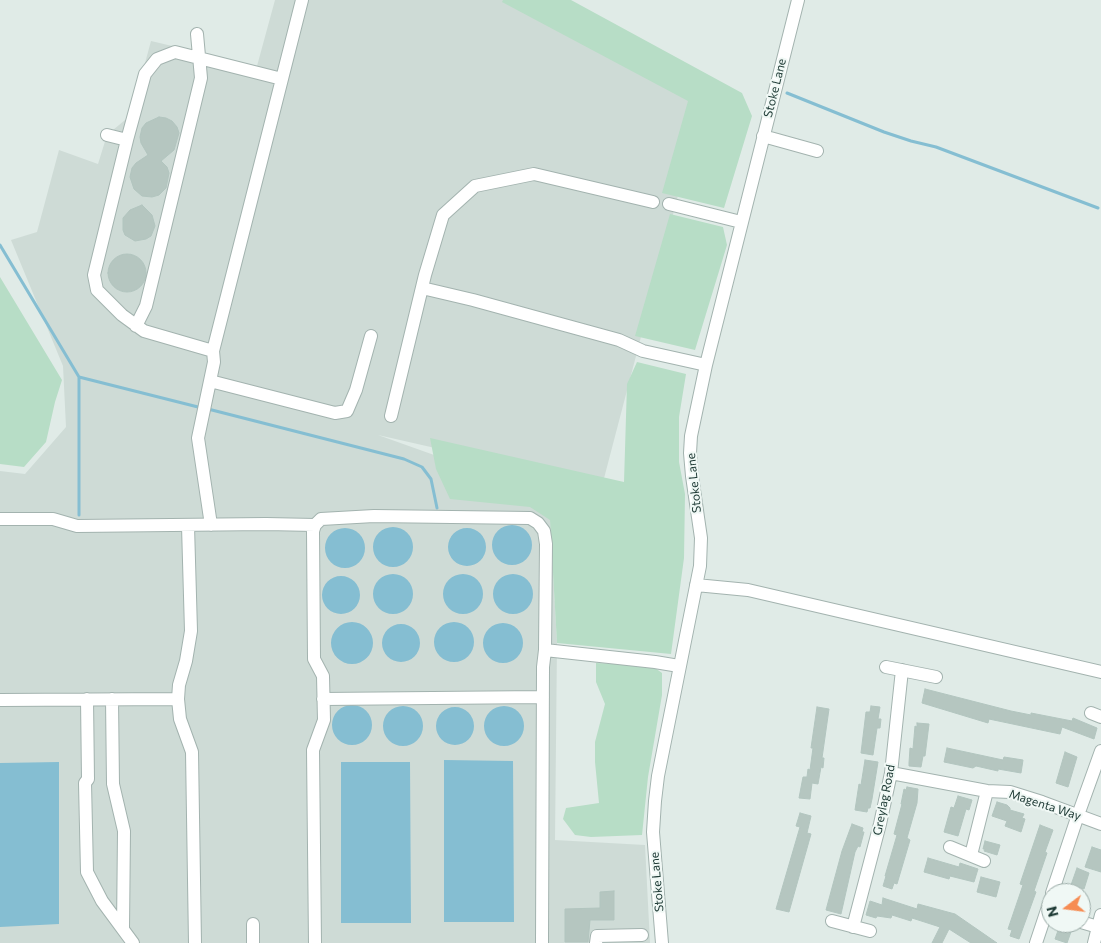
<!DOCTYPE html>
<style>
body{margin:0}
#map{position:relative;width:1101px;height:943px;overflow:hidden;background:#e0ebe7;font-family:Commissioner,sans-serif}
canvas{display:block}
.north{position:absolute;left:1041px;top:883px;width:50px;height:50px;box-sizing:border-box;background:#f0f8f5;border:1px solid #9dada9;border-radius:50%;rotate:255deg;font-size:14px;font-weight:700;line-height:20px;text-align:center;color:#203c37}
.north::after{content:'';display:block;margin:auto;width:18px;height:22px;background:#f68c53;clip-path:polygon(50% 0,100% 100%,50% 72%,0 100%)}
</style>
<div id="map">
<canvas width="1101" height="943"></canvas>
<div class="north">N</div>
</div>
<script>
const c = document.querySelector('canvas').getContext('2d');
c.lineJoin = 'round';
function fillPath(path, color) { c.fillStyle = color; c.fill(path, 'evenodd'); }
const poly = rows => new Path2D(rows.map(r => 'M' + r).join(''));
function trace(path, color, width, dash) { c.strokeStyle = color; c.lineWidth = width; c.lineCap = dash ? 'butt' : 'round'; c.setLineDash(dash || []); c.stroke(path); }
function label(font, color, halo, rows, align = 'center') {
  c.font = font + ' Commissioner,sans-serif'; c.lineWidth = 4; c.setLineDash([]); c.textBaseline = 'middle'; c.strokeStyle = halo; c.fillStyle = color; for (const [text, x, y, turn = 0] of rows) {
    c.save(); c.translate(x, y); c.rotate((+turn || 0) * Math.PI / 180); c.textAlign = isNaN(turn) ? turn : align; if (halo) c.strokeText(text, 0, 0); c.fillText(text, 0, 0); c.restore();
  }
}
const built = poly([
 [275,0,536,0,704,96,602,486,378,435,549,496,557,643,555,840,645,845,650,943,0,943,0,471,25,474,66,427,63,366,11,240,37,232,59,150,98,164,107,135,131,115,151,41,257,66]
]);
const green = poly([
 [503,0,571,0,742,93,752,116,724,208,662,193,688,101,502,2],
 [670,214,723,227,727,245,695,350,635,336],
 [0,277,62,380,55,402,46,442,24,467,0,464],
 [637,362,686,374,679,417,679,462,685,494,684,558,671,654,557,643,550,520,530,507,450,499,436,469,430,438,624,482,627,384],
 [596,663,651,665,662,673,662,695,648,777,642,835,591,837,575,835,563,819,566,808,599,803,595,762,595,742,605,704,596,682]
]);
const water = poly([
 '492 545a20 20 0 1 1 40 0a20 20 0 1 1-40 0Z',
 '373 547a20 20 0 1 1 40 0a20 20 0 1 1-40 0Z',
 '448 547a19 19 0 1 1 38 0a19 19 0 1 1-38 0Z',
 '325 548a20 20 0 1 1 40 0a20 20 0 1 1-40 0Z',
 '373 594a20 20 0 1 1 40 0a20 20 0 1 1-40 0Z',
 '443 594a20 20 0 1 1 40 0a20 20 0 1 1-40 0Z',
 '493 594a20 20 0 1 1 40 0a20 20 0 1 1-40 0Z',
 '322 595a19 19 0 1 1 38 0a19 19 0 1 1-38 0Z',
 '434 642a20 20 0 1 1 40 0a20 20 0 1 1-40 0Z',
 '331 643a21 21 0 1 1 42 0a21 21 0 1 1-42 0Z',
 '483 643a20 20 0 1 1 40 0a20 20 0 1 1-40 0Z',
 '382 643a19 19 0 1 1 38 0a19 19 0 1 1-38 0Z',
 '332 725a20 20 0 1 1 40 0a20 20 0 1 1-40 0Z',
 '383 726a20 20 0 1 1 40 0a20 20 0 1 1-40 0Z',
 '484 726a20 20 0 1 1 40 0a20 20 0 1 1-40 0Z',
 '436 726a19 19 0 1 1 38 0a19 19 0 1 1-38 0Z',
 [444,760,513,761,514,922,444,922],
 [59,762,59,924,0,927,0,763],
 [341,762,410,762,411,923,341,923]
]);
const stream = poly([
 [787,93,884,132,911,141,936,147,1098,208],
 [0,245,79,377,79,515],
 [79,377,202,408],
 [208,409,404,459,422,467,431,479,437,508]
]);
const building = poly([
 [159,117,166,118,172,121,177,127,179,133,174,150,161,161,167,167,169,173,166,188,159,195,152,197,142,196,134,189,130,177,132,168,136,163,148,155,141,143,140,137,142,128,146,123,159,117],
 [142,205,152,215,155,226,151,236,146,239,135,241,125,235,123,230,123,218,130,210,142,205],
 '108 273a19 19 0 1 1 38 0a19 19 0 1 1-38 0Z',
 [925,689,1011,711,1031,715,1031,713,1072,721,1073,718,1097,728,1094,739,1062,727,1060,734,989,719,988,723,922,703,925,689],
 [871,706,880,707,878,719,881,719,880,728,877,728,873,755,861,753,866,712,870,712,871,706],
 [817,707,829,709,822,758,824,758,823,768,821,767,818,784,812,783,810,799,799,798,803,777,807,777,808,769,810,770,813,748,811,748,817,707],
 [917,723,929,724,925,756,923,756,921,767,909,766,909,763,910,748,913,749,915,726,917,727,917,723],
 [947,748,1003,760,1004,757,1023,760,1021,773,998,769,998,771,976,766,973,768,944,762,947,748],
 [1065,752,1077,757,1068,787,1056,783,1065,752],
 [865,760,878,762,872,799,870,808,868,808,867,812,855,810,859,784,861,785,865,760],
 [907,787,918,789,917,803,907,838,910,840,897,884,894,883,892,889,883,886,886,876,885,876,897,835,894,834,902,804,901,804,904,789,906,790,907,787],
 [958,796,972,800,969,810,966,809,958,836,944,832,951,807,954,808,958,796],
 [997,802,1007,805,1010,808,1010,810,1024,814,1022,818,1025,819,1021,832,1005,826,1007,821,992,816,997,802],
 [800,813,811,816,807,833,811,834,789,912,776,909,800,827,796,826,800,813],
 [852,824,863,828,862,832,864,832,860,847,858,846,855,852,841,914,826,910,842,851,852,824],
 [1040,825,1053,830,1045,852,1047,853,1034,891,1036,892,1019,939,1010,936,1012,930,1008,929,1023,885,1020,884,1040,825],
 [985,841,1000,845,997,855,984,851,985,849,983,849,985,841],
 [1092,847,1101,850,1101,872,1085,867,1092,847],
 [928,858,959,867,960,863,978,869,974,882,950,876,949,879,924,872,928,858],
 [1077,868,1089,873,1084,889,1071,885,1077,868],
 [981,877,1000,882,996,897,977,892,981,877],
 [614,891,614,920,590,920,588,942,565,942,565,909,600,908,600,892,614,891],
 [883,898,917,909,918,904,955,914,997,943,971,943,949,929,942,943,932,943,940,927,912,918,911,921,892,915,891,918,877,916,876,918,866,915,870,901,882,905,883,898],
 [1060,925,1072,929,1067,943,1055,939,1060,925]
]);
const minor = poly([
 [107,135,127,140],
 [763,136,817,151],
 [669,204,741,222],
 [422,288,473,300,619,340,643,351,706,365],
 [136,326,146,306,201,78,197,34],
 [213,351,144,331,122,315,97,290,94,275,127,140,145,74,157,59,175,52,282,79],
 [210,381,335,413,347,411,356,390,371,336],
 [391,416,425,275,443,215,475,186,534,174,653,202],
 [0,519,53,519,77,526,266,524,315,525],
 [211,525,198,438,214,362,213,351,302,0],
 [188,526,191,631,186,661,179,685,178,699,180,719,192,752,195,943],
 [696,585,748,590,1101,672],
 [545,650,655,662,679,666],
 [886,667,936,677],
 [87,699,88,779,85,783,87,872,102,901,133,943],
 [112,699,113,784,124,831,123,929],
 [323,699,543,697],
 [0,700,178,699],
 [1091,713,1101,717],
 [891,773,987,791,1010,792,1042,802,1101,824],
 [950,847,984,861],
 [971,855,987,791],
 [1052,893,1078,815,1101,751],
 [832,921,870,931],
 [1081,922,1098,927],
 [253,924,253,943],
 [853,927,880,824,891,773,902,670],
 [315,943,313,750,324,720,323,676,314,659,313,531,315,525,321,519,374,516,530,518,538,523,544,531,546,544,545,650,543,667,542,943],
 [596,943,597,936,642,935],
 [662,943,653,832,655,801,658,776,700,566,701,538,692,476,690,453,691,436,706,365,798,0],
 [1036,943,1051,898],
 [1094,943,1101,915]
]);
const streetNames = [
 ["Stoke Lane",775,88,-76],
 ["Stoke Lane",694,483,-96],
 ["Greylag Road",884,800,-79],
 ["Magenta Way",1045,805,18],
 ["Stoke Lane",657,882,-95]
];
fillPath(built, '#cedbd6');
fillPath(green, '#b7ddc6');
fillPath(water, '#85bed2');
trace(stream, '#85bed2', 3);
fillPath(building, '#b5c6c0');
trace(building, '#b2c5bf', 1);
trace(minor, '#a3b3af', 14);
trace(minor, '#fff', 12);
label('12px', '#203c37', '#f0f8f5', streetNames);
</script>
